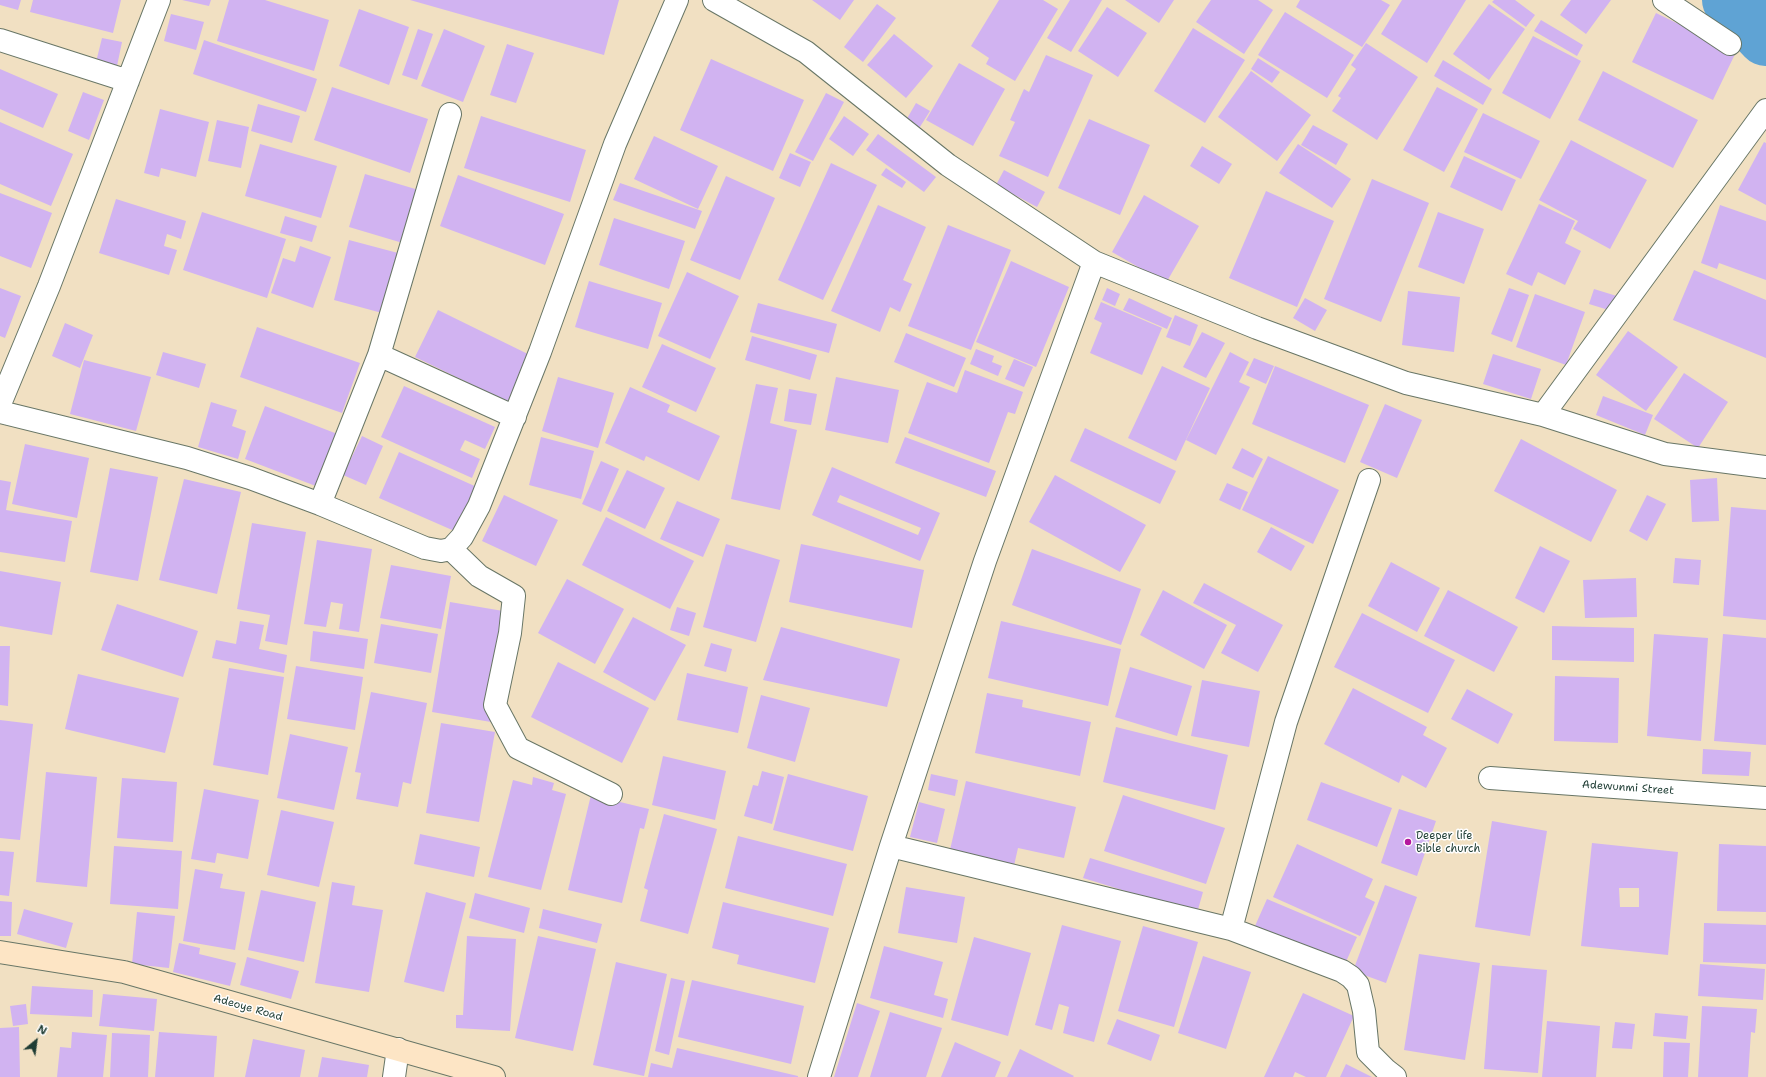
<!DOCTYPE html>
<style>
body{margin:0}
#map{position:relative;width:1766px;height:1077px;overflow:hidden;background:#f1e0c2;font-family:"Shantell Sans",sans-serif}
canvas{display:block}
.north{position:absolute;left:16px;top:1021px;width:40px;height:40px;-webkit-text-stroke:3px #fff;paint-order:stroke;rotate:29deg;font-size:11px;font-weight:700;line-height:16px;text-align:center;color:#1f3d34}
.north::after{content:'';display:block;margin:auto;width:14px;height:18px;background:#1f3d34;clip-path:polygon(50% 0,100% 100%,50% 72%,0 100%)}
</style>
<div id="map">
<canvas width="1766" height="1077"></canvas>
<div class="north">N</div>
</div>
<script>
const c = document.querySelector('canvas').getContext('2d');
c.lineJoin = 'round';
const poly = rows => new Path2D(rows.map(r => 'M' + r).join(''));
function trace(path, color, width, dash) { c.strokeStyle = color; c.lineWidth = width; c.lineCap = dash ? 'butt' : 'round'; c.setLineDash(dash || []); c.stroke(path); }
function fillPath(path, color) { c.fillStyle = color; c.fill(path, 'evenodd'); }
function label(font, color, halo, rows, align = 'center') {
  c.font = font + ' "Shantell Sans",sans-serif'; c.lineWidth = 3; c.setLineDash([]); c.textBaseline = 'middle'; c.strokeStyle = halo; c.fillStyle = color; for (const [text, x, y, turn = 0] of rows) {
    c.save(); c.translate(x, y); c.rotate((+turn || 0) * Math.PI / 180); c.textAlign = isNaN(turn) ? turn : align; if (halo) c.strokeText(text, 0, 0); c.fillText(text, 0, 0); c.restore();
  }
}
const river = poly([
 [1731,0,1766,37]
]);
const building = poly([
 [0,0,21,0,18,10,0,5],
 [33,0,121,0,113,33,30,12],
 [182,0,211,0,209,6],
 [229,0,265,0,329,20,314,71,217,41],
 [410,0,619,0,604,55],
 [812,0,854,0,840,20],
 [999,0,1043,0,1058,9,1015,81,986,64,989,58,971,46],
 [1070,0,1102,0,1071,52,1047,38],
 [1125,0,1174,0,1159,23],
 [1211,0,1258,0,1273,10,1244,54,1196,22],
 [1300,0,1381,0,1390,5,1362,47,1296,7],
 [1402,0,1466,0,1427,63,1381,34],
 [1494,0,1515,0,1535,15,1526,27,1492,2],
 [1571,0,1611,0,1586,34,1560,15],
 [877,4,896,18,863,62,844,47],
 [1489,4,1525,29,1489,80,1453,54],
 [1107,7,1147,33,1118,77,1078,51],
 [359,9,409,27,389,85,339,66],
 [1285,12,1354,55,1327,98,1258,55],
 [1656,13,1736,52,1713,100,1632,62],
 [171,14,204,22,196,50,164,41],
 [1541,20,1583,45,1577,56,1534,31],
 [1193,28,1245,60,1205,123,1154,91],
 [418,29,433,34,417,80,402,75],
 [444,29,485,46,463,102,421,86],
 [894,34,933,66,906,98,867,65],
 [1533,36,1581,61,1550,119,1502,93],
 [102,38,122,42,117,66,96,62],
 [204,40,317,79,306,112,193,74],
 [1366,43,1418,77,1377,140,1332,111,1341,98,1338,96,1356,69,1351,65],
 [507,44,534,53,516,103,490,95],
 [1046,55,1093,75,1048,177,999,156,1015,122,1010,120,1024,89,1029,92],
 [1258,58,1280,72,1272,83,1251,69],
 [711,59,804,100,773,171,680,130],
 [1443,60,1492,89,1483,105,1434,76],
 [959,63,1005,89,973,146,926,120],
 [0,69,58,94,43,128,0,109],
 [1251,71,1311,115,1277,161,1218,117],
 [1603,71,1698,120,1673,168,1578,120],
 [332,87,428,119,410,173,314,140],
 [1437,87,1478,109,1444,172,1403,150],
 [83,92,104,100,89,140,68,131],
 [826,93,844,102,813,161,795,152],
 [916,103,930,111,918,130,905,122],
 [258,104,300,116,292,143,251,131],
 [160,109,209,122,196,177,161,168,159,177,144,173],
 [1483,113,1540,141,1521,179,1464,152],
 [481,116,586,150,570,202,464,168],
 [844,116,869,134,853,156,829,139],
 [1089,119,1150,145,1120,215,1058,188],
 [217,120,249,127,241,168,208,161],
 [0,122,73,154,51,206,0,184],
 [1313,125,1348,144,1336,165,1301,145],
 [878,134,936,177,924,192,866,150],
 [654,136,718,166,698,209,634,179],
 [1571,140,1647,180,1610,249,1573,229,1578,221,1539,200],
 [1764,142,1766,143,1766,205,1738,190],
 [260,144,337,166,321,218,245,196],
 [1298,144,1351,179,1332,208,1279,173],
 [1202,146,1232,164,1219,184,1190,166],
 [790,153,811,162,800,187,779,178],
 [1464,156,1516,180,1502,211,1450,187],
 [831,163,877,185,823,300,778,280],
 [886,168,906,182,902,188,881,175],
 [1004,170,1045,192,1037,207,996,185],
 [365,174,422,191,406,244,349,227],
 [458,175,564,214,545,265,440,226],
 [726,176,775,198,740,280,690,260],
 [1372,179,1429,203,1381,322,1324,299],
 [620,183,702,211,695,229,613,200],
 [1266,191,1334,221,1297,307,1229,278],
 [0,193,52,213,31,268,0,256],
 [1144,195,1199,226,1166,283,1112,252],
 [116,199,186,221,181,239,167,234,164,246,177,250,169,275,99,253],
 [1539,204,1575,221,1565,243,1581,251,1565,285,1538,272,1532,286,1506,274],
 [878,205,926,227,903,280,912,284,900,312,890,307,880,332,831,311],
 [1720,205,1766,221,1766,280,1719,263,1717,269,1701,263],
 [202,212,286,239,267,298,183,270],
 [1438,212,1484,229,1464,284,1418,267],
 [285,216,317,226,312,242,280,233],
 [614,218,685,241,669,289,599,265],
 [948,225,1011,250,971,350,908,326],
 [349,240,398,253,382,313,334,300],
 [300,246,331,257,313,308,271,293,283,258,295,262],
 [1011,261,1069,287,1036,367,976,342],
 [1694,270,1766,300,1766,358,1673,320],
 [687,272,739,296,710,359,658,336],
 [589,281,662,303,648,349,575,327],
 [0,288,21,296,5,338,0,336],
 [1107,288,1120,294,1115,306,1102,300],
 [1509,288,1529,295,1512,342,1491,334],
 [1594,289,1620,297,1615,312,1589,304],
 [1408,291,1460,297,1454,352,1402,345],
 [1535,294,1585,312,1566,365,1516,347],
 [1129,298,1172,318,1167,329,1123,310],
 [1305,298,1327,310,1315,331,1293,318],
 [1101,302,1162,328,1142,375,1090,353,1102,323,1094,319],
 [758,303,837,324,829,353,750,332],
 [438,310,534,357,512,404,415,357],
 [1175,315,1198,325,1190,346,1166,337],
 [65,323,93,335,80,368,52,356],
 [257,327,360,363,342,413,240,377],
 [1628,331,1678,367,1646,411,1596,375],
 [1202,332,1225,343,1206,378,1183,367],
 [906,333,966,358,954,387,894,362],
 [752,336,817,355,810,380,745,360],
 [662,344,716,368,696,412,642,387],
 [976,349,994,356,992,362,1002,366,998,376,970,364],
 [163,352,206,364,199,388,156,375],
 [1230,352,1249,362,1239,382,1250,387,1216,455,1186,440],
 [1493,354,1541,369,1531,399,1483,384],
 [1254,358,1274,366,1266,384,1246,375],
 [1014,359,1033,367,1024,387,1005,379],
 [84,360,151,377,136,431,70,414],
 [1162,366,1210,388,1176,461,1128,438],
 [1275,366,1369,405,1345,463,1252,424],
 [965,370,1023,392,1015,414,1008,412,989,463,908,433,927,382,957,393],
 [1684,373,1728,402,1698,448,1654,419],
 [558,377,614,393,598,448,542,431],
 [836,377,899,390,888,443,825,430],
 [756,384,778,388,770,423,797,430,780,510,731,499],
 [404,386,495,427,485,449,465,440,460,450,480,459,472,478,381,437],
 [630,387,670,405,667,412,720,436,699,481,646,456,644,461,605,443],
 [789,389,817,394,811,425,784,421],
 [1603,396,1653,415,1645,435,1596,415],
 [211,402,237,410,232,426,246,431,238,459,198,447],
 [1385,404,1422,420,1397,478,1360,462],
 [265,406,340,435,321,488,245,459],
 [1085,428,1176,471,1160,504,1070,461],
 [362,436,383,446,366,485,343,475],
 [541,437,594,451,581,499,529,485],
 [905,437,996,471,986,497,895,463],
 [1521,439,1617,490,1591,542,1494,491],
 [25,444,89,458,77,518,12,504],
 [1242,448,1263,459,1253,478,1232,468],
 [399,452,479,488,459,533,379,498],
 [1268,456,1339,490,1313,544,1242,510],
 [601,461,619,469,601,512,582,504],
 [832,467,940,513,920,561,812,515],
 [840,495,921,528,918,535,837,502],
 [110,468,158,477,138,581,90,572],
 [627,470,665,488,645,529,607,511],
 [1055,475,1146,525,1120,572,1029,522],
 [1717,478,1719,521,1692,522,1690,480],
 [184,479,241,492,217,594,159,580],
 [0,480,11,482,6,510,72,521,65,562,0,552],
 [1227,483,1248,492,1240,510,1219,500],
 [504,495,558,520,536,566,482,541],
 [1647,495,1666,504,1647,541,1629,531],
 [677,501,720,519,703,557,660,539],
 [1731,507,1766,510,1766,620,1723,616],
 [606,517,694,561,670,609,582,565],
 [252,523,306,532,287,645,265,641,270,615,237,609],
 [1271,527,1305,546,1291,571,1257,552],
 [317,540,372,549,359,632,339,629,343,604,331,602,326,627,304,624],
 [726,544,780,560,756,642,703,627],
 [801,544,924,570,912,628,789,602],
 [1540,546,1570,561,1544,613,1515,598],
 [1032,549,1141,589,1121,645,1012,605],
 [1675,558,1701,560,1699,585,1673,583],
 [1391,562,1440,588,1417,632,1368,606],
 [391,565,451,576,441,629,380,618],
 [0,571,61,582,52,635,0,626],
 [1636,578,1637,617,1585,618,1583,580],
 [567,579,624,609,595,664,538,633],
 [1204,583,1283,625,1258,672,1221,653,1236,625,1193,603],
 [1163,590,1227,625,1204,669,1140,635],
 [1448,590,1518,627,1494,672,1424,636],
 [450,602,509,612,491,722,432,712],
 [117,604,198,631,183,677,101,650],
 [677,607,696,613,689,636,670,630],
 [1362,613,1455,660,1428,713,1334,667],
 [633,617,686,645,655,701,603,672],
 [240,621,264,625,259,649,287,655,284,673,212,658,216,640,236,644],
 [1001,621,1121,649,1108,706,988,678],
 [381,624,438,634,431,673,374,663],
 [1552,626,1634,628,1634,662,1552,660],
 [781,627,900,659,887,707,763,680],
 [313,631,368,639,364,669,310,661],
 [1654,634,1708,638,1701,741,1647,736],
 [1723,634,1766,638,1766,745,1714,741],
 [711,643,732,649,726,672,704,666],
 [0,646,10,646,8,706,0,705],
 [558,662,649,708,622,763,531,717],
 [296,666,363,677,355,730,287,719],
 [1130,667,1192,686,1177,736,1115,717],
 [229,668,284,677,268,775,213,765],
 [687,673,748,687,738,733,677,720],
 [78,674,179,698,165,753,65,729],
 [1555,676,1619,678,1618,743,1554,741],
 [1202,680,1260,691,1249,747,1191,736],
 [1353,688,1427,727,1423,735,1447,748,1426,788,1402,775,1399,783,1324,744],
 [1467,689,1513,714,1498,744,1451,719],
 [371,692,427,703,411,784,403,782,398,807,356,799,361,773,355,772],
 [987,693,1023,700,1022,707,1091,722,1080,776,975,753],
 [761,695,810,708,795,762,747,748],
 [0,720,33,724,20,840,0,838],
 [441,723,495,732,479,822,426,813],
 [1116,727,1228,755,1215,810,1103,782],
 [290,734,348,747,334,810,277,798],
 [1703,749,1751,752,1749,776,1702,774],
 [663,756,726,771,715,820,652,805],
 [762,771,784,777,772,824,744,816,753,785,758,786],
 [46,772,97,777,87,887,36,882],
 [788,774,868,796,853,851,773,830],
 [931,774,958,780,955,796,928,790],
 [533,777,554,783,552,790,566,794,541,890,488,877,513,780,532,785],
 [122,778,177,782,173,842,117,838],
 [966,781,1076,807,1064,858,1018,848,1013,870,949,854],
 [1321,782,1392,808,1377,847,1307,820],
 [204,789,259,800,248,859,217,853,215,863,191,859],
 [591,795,649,809,644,829,640,828,622,903,568,890],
 [1123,795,1225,828,1206,884,1104,851],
 [919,802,945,809,937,843,910,837],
 [1399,809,1436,821,1417,876,1381,863],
 [281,810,334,822,319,887,267,875],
 [664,814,717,829,688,934,640,921,648,890,644,888],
 [1492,821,1547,831,1530,936,1475,927],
 [420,834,480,847,474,877,414,864],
 [738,836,847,864,833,916,725,888],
 [1592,843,1678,852,1668,955,1581,946],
 [1619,888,1639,888,1639,907,1620,907],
 [1297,844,1373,879,1365,897,1375,902,1360,936,1273,897],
 [1719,844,1766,846,1766,912,1717,911],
 [114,846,182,851,178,909,110,904],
 [0,851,14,852,9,896,0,895],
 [1090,858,1203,892,1197,913,1083,878],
 [195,869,223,874,220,888,245,892,235,950,183,941],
 [332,882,355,886,352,905,383,910,369,992,315,983],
 [1385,885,1417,897,1386,983,1353,971],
 [906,887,965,897,957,943,898,933],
 [261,890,316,902,304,962,248,950],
 [426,892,466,903,444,992,404,982],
 [475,893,530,908,524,933,469,918],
 [1267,899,1357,937,1345,964,1255,926],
 [0,901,12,902,11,936,0,936],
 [723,902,829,928,815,983,737,964,739,955,712,948],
 [24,909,73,923,66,948,17,934],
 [543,909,602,924,597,943,539,928],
 [137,912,175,916,169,968,132,964],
 [1704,923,1766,925,1766,964,1703,962],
 [1062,925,1121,941,1094,1042,1063,1033,1069,1007,1059,1004,1052,1030,1035,1025],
 [1143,926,1198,942,1174,1027,1118,1011],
 [467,936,516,939,510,1031,456,1028,456,1015,463,1015],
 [538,936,596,949,573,1051,515,1038],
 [974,937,1031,953,1008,1036,951,1020],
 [179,943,200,948,199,954,236,963,230,986,173,972],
 [884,946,943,962,934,995,948,999,943,1018,870,998],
 [1419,954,1480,963,1465,1060,1404,1050],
 [1203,956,1251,972,1226,1049,1178,1033],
 [247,957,299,971,291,999,240,985],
 [616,962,667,974,644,1076,593,1065],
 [1700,964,1765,969,1763,1000,1698,996],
 [1492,965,1547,970,1538,1073,1484,1069],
 [671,978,685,981,669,1055,655,1051],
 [692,980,804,1006,791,1064,678,1037],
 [32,986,93,990,92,1017,30,1014],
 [1303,993,1354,1016,1326,1077,1306,1077,1295,1072,1293,1077,1264,1077],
 [103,994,157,999,154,1031,99,1026],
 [857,1003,880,1011,858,1077,834,1077],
 [26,1004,28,1024,13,1026,10,1006],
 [1702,1006,1757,1009,1755,1033,1751,1032,1748,1077,1698,1077],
 [890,1012,942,1028,926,1077,870,1077],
 [1655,1013,1688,1016,1686,1039,1653,1036],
 [1117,1019,1160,1035,1151,1061,1107,1044],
 [1547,1021,1600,1026,1596,1077,1542,1077],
 [1615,1022,1635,1024,1632,1049,1612,1048],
 [19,1027,20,1077,0,1077,0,1028],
 [72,1032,107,1035,103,1077,57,1077,60,1047,71,1048],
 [159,1032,217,1036,214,1077,155,1077],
 [112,1033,150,1035,148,1077,110,1077],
 [253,1039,305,1050,300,1077,245,1077],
 [955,1042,1001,1062,995,1077,941,1077],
 [1664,1042,1690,1043,1688,1077,1663,1077],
 [677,1048,798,1076,798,1077,648,1077,651,1063,672,1068],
 [1020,1049,1074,1076,1073,1077,1007,1077],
 [322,1057,369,1065,367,1077,318,1077],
 [1346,1064,1372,1077,1340,1077]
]);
const street = poly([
 [714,0,806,52,948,165,1094,262,1257,328,1406,383,1543,415,1665,454,1766,467],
 [1664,0,1730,44],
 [0,40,128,81],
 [379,355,515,417],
 [0,404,49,286,159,0],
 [0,412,187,458,250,478,320,504,425,548,441,551,451,549,462,537,479,506,540,352,615,144,677,0],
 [1543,415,1766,110],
 [320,504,379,355,450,114],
 [451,549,479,576,514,596,510,633,495,705,518,748,611,794],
 [1490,778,1766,798],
 [891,846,1231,929,1342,971,1351,977,1358,985,1364,1011,1368,1052,1386,1070,1395,1077],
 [1231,929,1286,722,1369,480],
 [394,1077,398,1049],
 [819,1077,891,846,985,561,1094,262]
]);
const secondary = poly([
 [0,952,124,972,494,1077]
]);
const markers = [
 [1408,842,4,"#b5179e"]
];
const streetNames = [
 ["Adewunmi Street",1628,788,4],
 ["Adeoye Road",248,1008,16]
];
const poiNames = [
 ["Deeper life",1416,836],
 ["Bible church",1416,849]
];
trace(river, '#5fa3d4', 58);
fillPath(building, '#d1b3f1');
trace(street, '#687666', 24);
trace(secondary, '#687666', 24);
trace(street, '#fff', 22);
trace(secondary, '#fde5c5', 22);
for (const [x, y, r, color] of markers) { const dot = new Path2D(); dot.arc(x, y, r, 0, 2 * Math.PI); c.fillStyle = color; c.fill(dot); trace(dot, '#fff', 1.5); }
label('11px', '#1f3d34', '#fff', streetNames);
label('11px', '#1f3d34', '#fff', poiNames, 'left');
</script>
